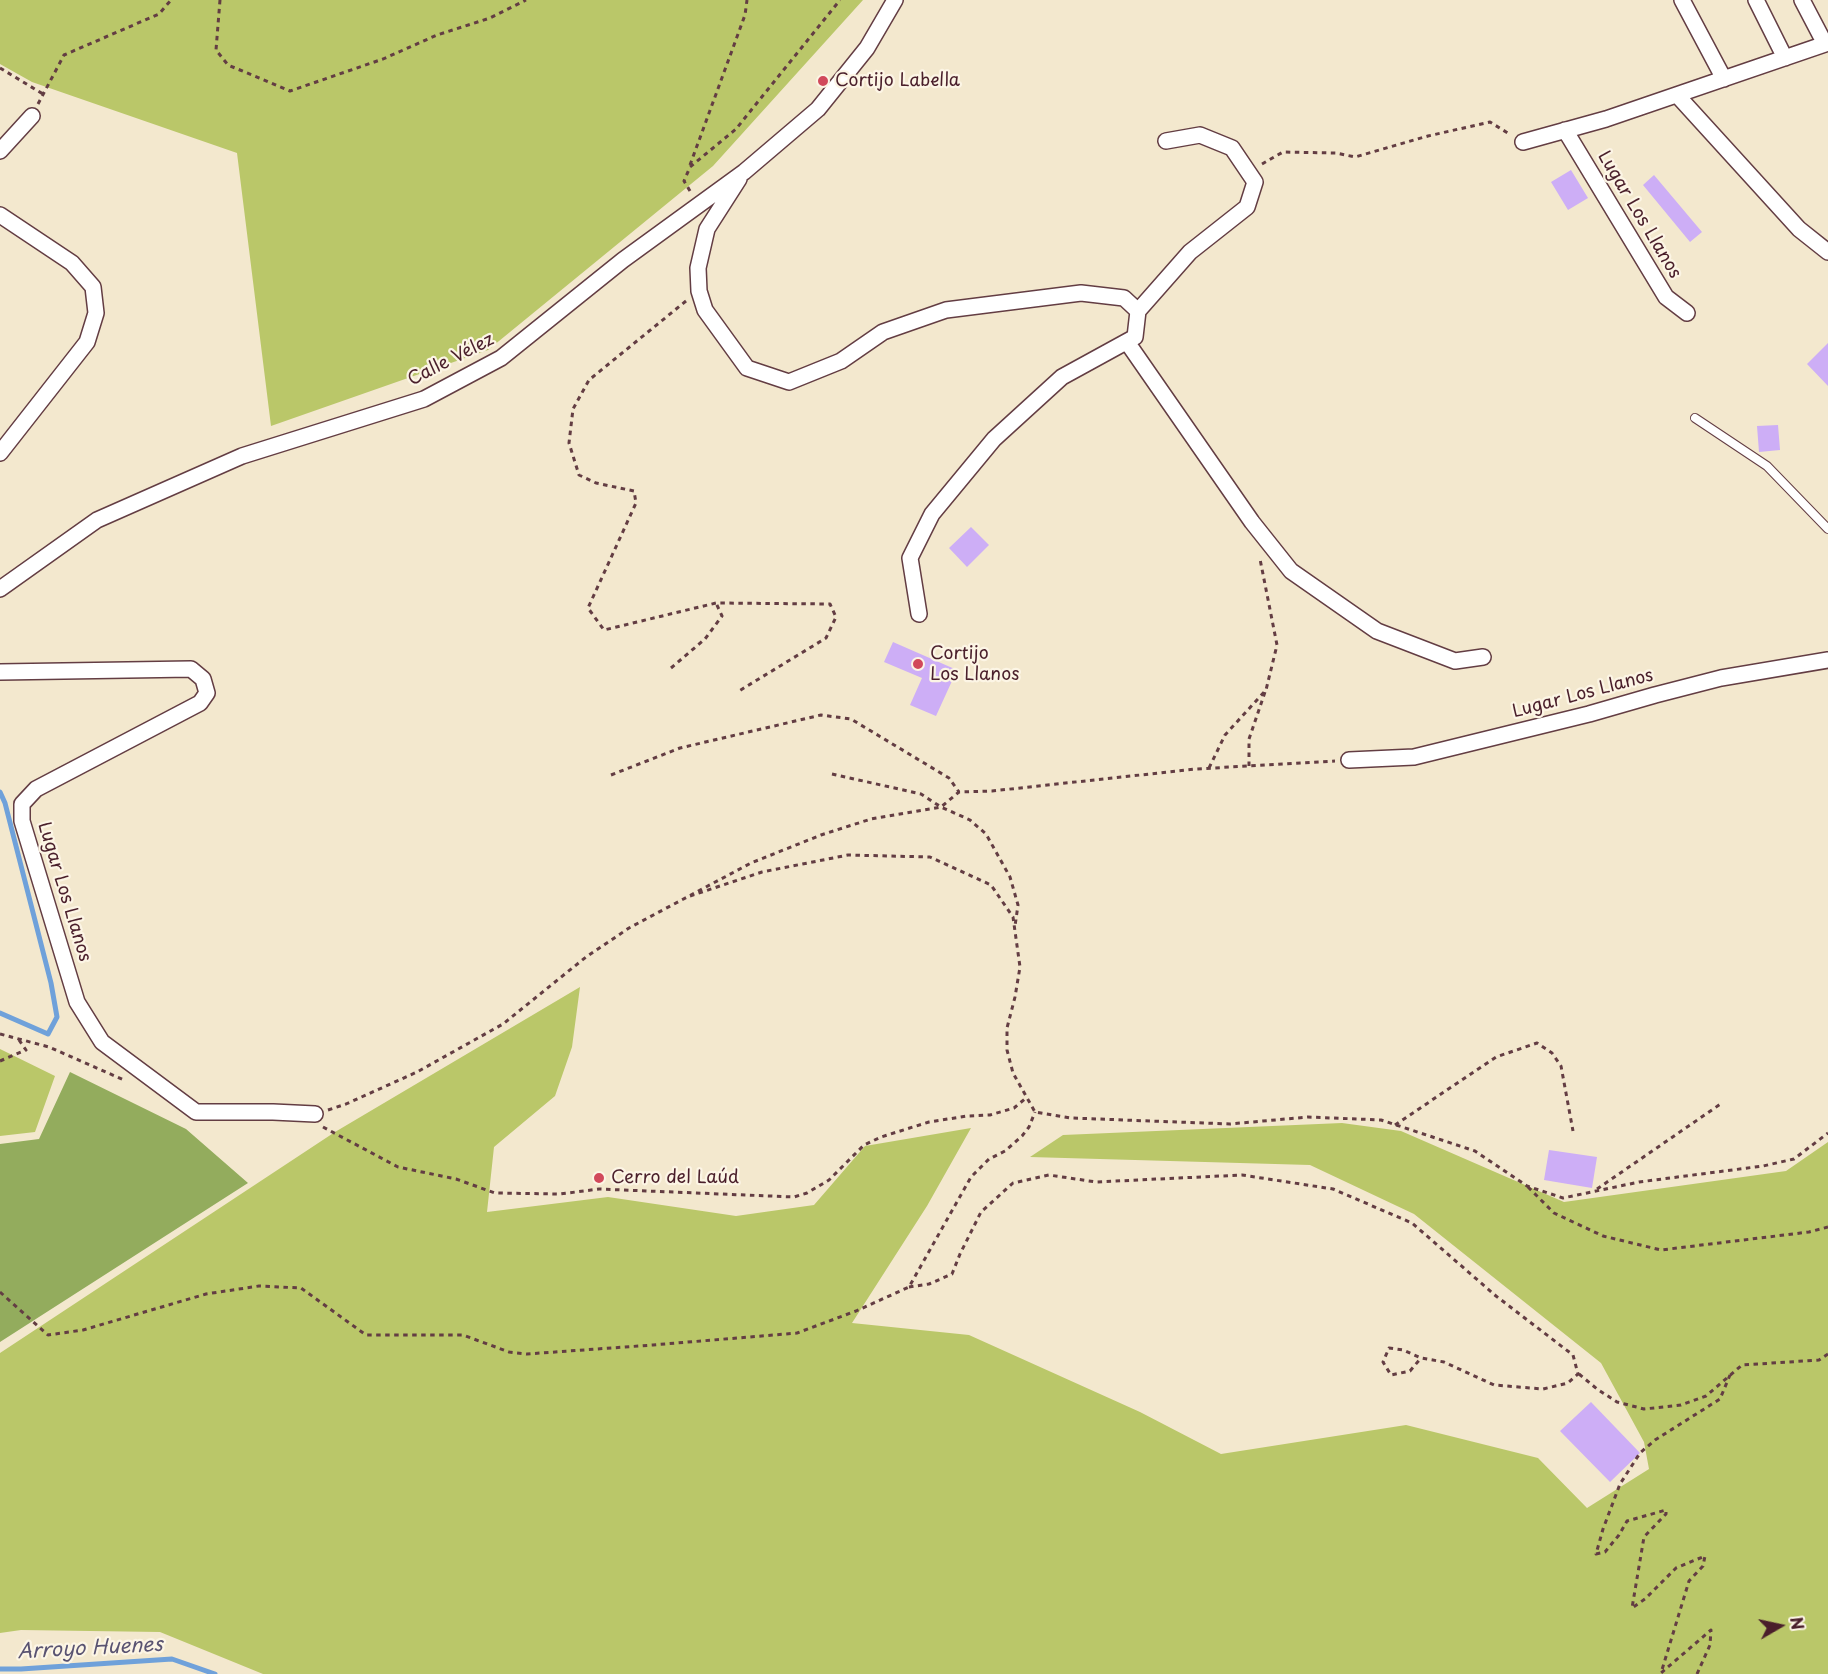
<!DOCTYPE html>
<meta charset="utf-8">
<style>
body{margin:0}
#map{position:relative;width:1828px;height:1674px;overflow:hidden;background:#f3e8ce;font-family:"Playpen Sans",sans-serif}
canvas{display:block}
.north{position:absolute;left:1750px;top:1596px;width:60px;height:60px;-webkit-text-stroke:4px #fcf5e5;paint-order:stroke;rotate:81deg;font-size:16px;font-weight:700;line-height:24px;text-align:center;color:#4a1f2b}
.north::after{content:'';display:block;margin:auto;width:21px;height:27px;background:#4a1f2b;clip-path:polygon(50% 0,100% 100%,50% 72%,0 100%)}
</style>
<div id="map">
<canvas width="1828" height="1674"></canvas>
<div class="north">N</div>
</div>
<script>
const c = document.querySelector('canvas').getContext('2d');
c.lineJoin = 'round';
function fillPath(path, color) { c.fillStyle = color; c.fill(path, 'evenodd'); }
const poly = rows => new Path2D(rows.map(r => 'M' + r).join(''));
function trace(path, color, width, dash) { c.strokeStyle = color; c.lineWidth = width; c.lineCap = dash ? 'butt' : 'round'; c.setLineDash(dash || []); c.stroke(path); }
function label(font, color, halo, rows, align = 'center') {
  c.font = font + ' "Playpen Sans",sans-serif'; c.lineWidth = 4.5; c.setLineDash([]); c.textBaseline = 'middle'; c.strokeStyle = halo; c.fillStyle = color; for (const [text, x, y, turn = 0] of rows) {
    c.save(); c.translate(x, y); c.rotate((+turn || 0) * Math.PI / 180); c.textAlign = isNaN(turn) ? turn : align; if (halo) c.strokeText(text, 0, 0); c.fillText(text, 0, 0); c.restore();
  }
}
const green = poly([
 [0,0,863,0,713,166,488,350,271,426,237,153,32,82,0,64],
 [580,987,572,1047,555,1096,494,1147,487,1212,608,1197,736,1216,814,1205,865,1146,971,1128,927,1206,852,1323,969,1335,1140,1412,1221,1454,1406,1425,1538,1458,1587,1508,1649,1469,1644,1442,1601,1363,1414,1214,1310,1165,1030,1157,1063,1135,1342,1123,1401,1131,1564,1202,1786,1171,1828,1142,1828,1674,263,1674,160,1632,21,1630,0,1633,0,1353,335,1132],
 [0,1049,55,1076,35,1132,0,1136]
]);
const forest = poly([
 [70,1072,186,1129,248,1183,0,1342,0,1144,39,1139]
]);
const stream = poly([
 [0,792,5,803,51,983,57,1017,48,1034,0,1013],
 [0,1669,21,1669,172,1659,215,1674]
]);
const building = poly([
 [1571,170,1588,198,1568,210,1551,182],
 [1654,175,1702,232,1690,242,1643,185],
 [1828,343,1828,386,1807,364],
 [1778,425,1780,450,1759,452,1757,426],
 [971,527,989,545,967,567,949,548],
 [893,642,957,670,936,716,910,705,922,678,884,662],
 [1549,1150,1597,1157,1592,1188,1544,1180],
 [1591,1402,1640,1453,1610,1482,1560,1431]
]);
const path = poly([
 [220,0,216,50,228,65,290,91,383,59,437,35,490,18,526,0],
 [0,68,43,94],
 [38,104,64,55,159,14,171,0],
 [1262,164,1283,152,1336,153,1355,157,1428,136,1490,122,1511,135],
 [690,165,745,15,747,0],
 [690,191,684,181,690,167,736,129,840,0],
 [686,301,589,380,573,409,569,443,579,475,596,483,634,491,636,503,588,608,604,630,716,603,830,604,836,617,826,638,739,691],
 [671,668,705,639,722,616,716,603],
 [1249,766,1249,739,1265,692],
 [1209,768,1225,735,1266,690,1277,645,1260,559],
 [832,774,921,794,941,807,970,820,986,834,1010,877,1018,905,1015,926],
 [611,775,680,748,821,715,851,719,949,778,959,792],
 [690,896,762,872,848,855,930,857,991,885,1013,917,1020,967,1015,997,1007,1028,1007,1050,1013,1073,1035,1112,1071,1118,1230,1124,1308,1117,1381,1120,1475,1151,1527,1186,1563,1198,1639,1182,1763,1166,1794,1159,1828,1133],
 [0,1034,49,1047,124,1080],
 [0,1061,26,1050,19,1040],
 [328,1110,346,1104,417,1072,503,1024,586,957,629,928,751,863,821,835,871,819,941,807,959,792,992,791,1196,769,1335,761],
 [1395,1125,1496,1057,1537,1043,1552,1053,1561,1066,1573,1131],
 [323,1127,398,1167,456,1179,495,1193,560,1194,599,1189,794,1197,807,1193,829,1180,864,1145,881,1137,929,1122,967,1116,990,1115,1014,1108,1026,1098],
 [1528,1187,1554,1213,1603,1236,1661,1250,1809,1232,1828,1227],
 [1597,1189,1722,1103],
 [909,1287,929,1284,952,1274,960,1254,981,1212,1013,1183,1049,1175,1096,1182,1242,1175,1333,1189,1412,1223,1496,1296,1573,1355,1578,1374,1568,1383,1543,1389,1494,1385,1444,1362,1421,1358,1403,1350,1389,1348,1383,1362,1391,1375,1410,1371,1421,1358],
 [0,1292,48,1335,83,1330,206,1294,259,1286,301,1288,366,1335,463,1335,509,1352,527,1354,653,1345,797,1333,856,1311,909,1287,971,1177,989,1159,1005,1151,1022,1136,1029,1127,1035,1112],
 [1579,1374,1597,1389,1617,1402,1644,1409,1681,1405,1706,1396,1742,1365,1819,1360,1828,1354],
 [1697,1674,1710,1645,1711,1630,1661,1673,1689,1581,1703,1566,1705,1556,1676,1568,1645,1599,1632,1608,1644,1537,1666,1514,1666,1510,1627,1521,1619,1535,1605,1552,1596,1554,1603,1529,1620,1484,1640,1453,1655,1440,1720,1399,1730,1375]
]);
const service = poly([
 [1695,418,1767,466,1828,529]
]);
const minor = poly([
 [1682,0,1724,79],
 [1756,0,1785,58],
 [1802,0,1825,44],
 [1677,95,1799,229,1828,252],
 [1565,130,1666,297,1687,313],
 [1523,142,1606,119,1828,43],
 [0,151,32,116],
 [739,179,707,229,698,268,699,291,705,310,747,368,789,382,841,361,883,332,946,310,1081,293,1124,298,1138,311,1135,337,1062,377,994,439,932,514,910,558,919,614],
 [0,215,72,263,93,287,96,313,87,342,0,453],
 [1138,311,1190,252,1247,207,1255,182,1232,148,1200,135,1166,141],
 [1127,342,1252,522,1291,571,1377,631,1455,661,1483,657],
 [0,589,97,520,242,456,424,399,501,358,623,260,744,172,818,109,867,48,895,0],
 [0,672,191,669,203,679,207,693,200,703,36,789,22,804,22,821,77,1002,102,1042,196,1112,273,1112,315,1114],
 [1349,760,1414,757,1589,714,1655,695,1721,678,1828,660]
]);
const markers = [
 [823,81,6,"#d1495b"],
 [918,664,6,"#d1495b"],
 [599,1178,6,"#d1495b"]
];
const poiNames = [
 ["Cortijo Labella",835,81],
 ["Cortijo",930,654],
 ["Los Llanos",930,675],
 ["Cerro del Laúd",611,1178]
];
const streetNames = [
 ["Lugar Los Llanos",1639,215,59],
 ["Calle Vélez",451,360,-27],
 ["Lugar Los Llanos",1583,694,-15],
 ["Lugar Los Llanos",64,892,73]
];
const waterNames = [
 ["Arroyo Huenes",90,1649,-3]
];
fillPath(green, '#bac769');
fillPath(forest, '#93ac5d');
trace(stream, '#6fa1da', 5);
fillPath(building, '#cdaef6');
trace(service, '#633d43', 10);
trace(minor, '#633d43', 18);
trace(path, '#633d43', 3, [4.5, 4.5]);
trace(service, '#fff', 8);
trace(minor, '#fff', 15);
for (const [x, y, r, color] of markers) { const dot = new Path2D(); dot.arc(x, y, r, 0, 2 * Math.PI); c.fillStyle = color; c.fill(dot); trace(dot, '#fcf5e5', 2); }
label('18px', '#4a1f2b', '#fcf5e5', poiNames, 'left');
label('18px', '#4a1f2b', '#fcf5e5', streetNames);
label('italic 20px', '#595371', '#fcf5e5', waterNames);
</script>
